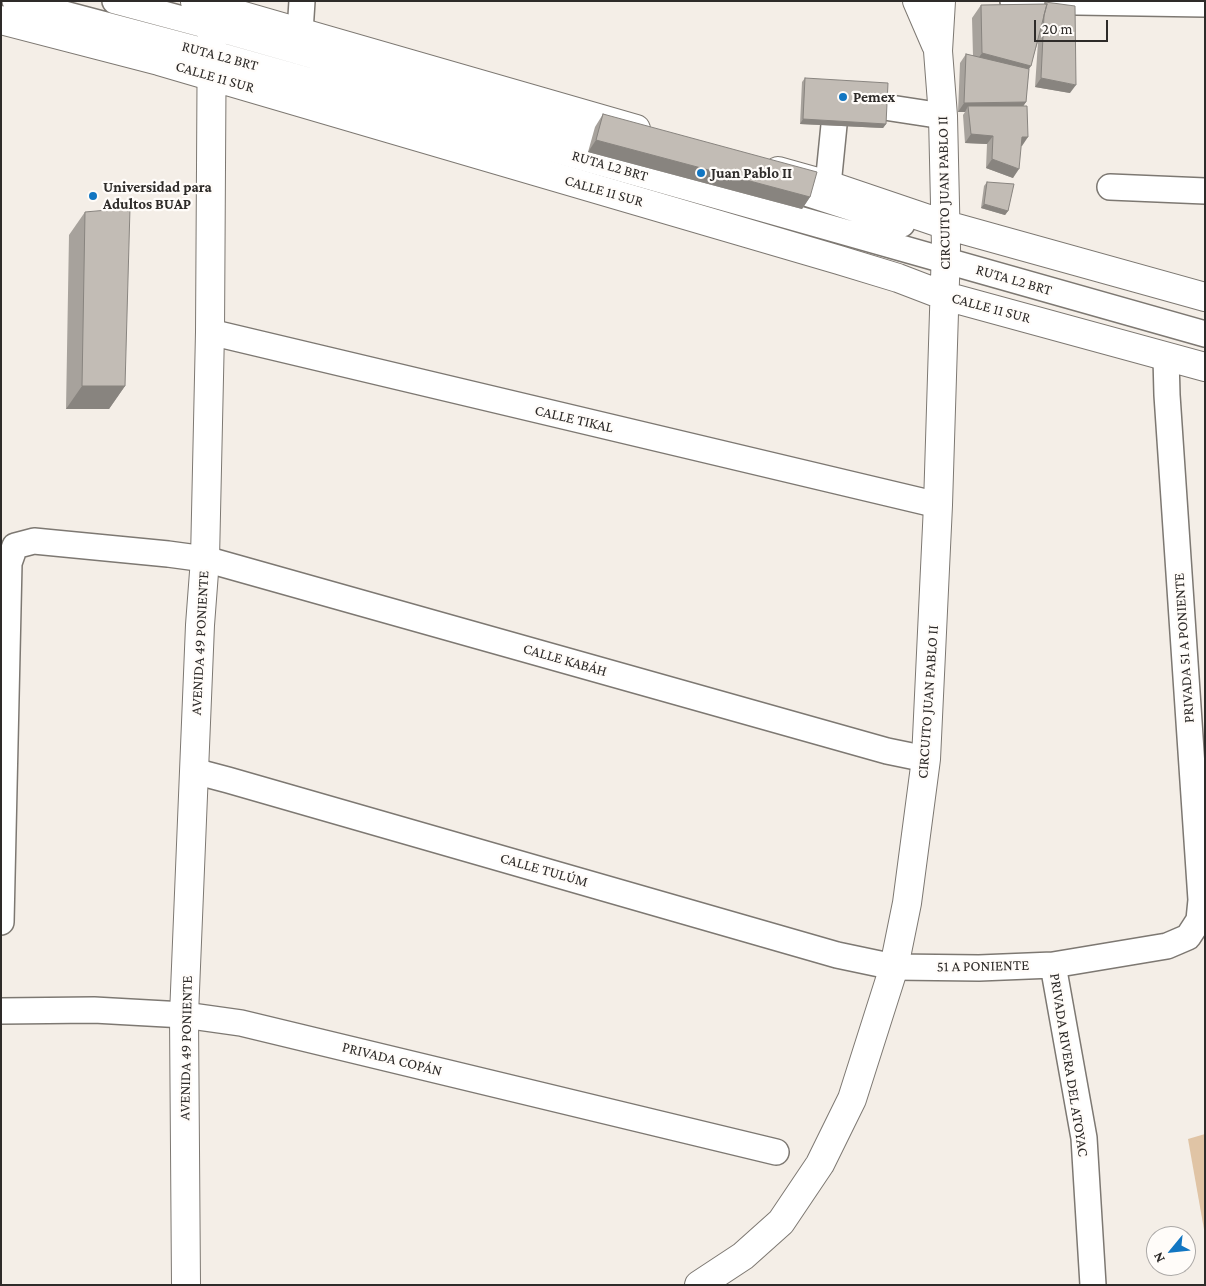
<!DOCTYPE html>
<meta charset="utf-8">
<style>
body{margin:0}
#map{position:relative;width:1206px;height:1286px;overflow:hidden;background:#f4eee7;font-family:"Crimson Pro",serif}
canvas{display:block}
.frame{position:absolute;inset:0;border:2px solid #2e2b29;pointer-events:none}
.north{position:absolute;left:1146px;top:1226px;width:50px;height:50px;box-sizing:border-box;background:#fffcf9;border:1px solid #aba8a6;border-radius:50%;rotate:242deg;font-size:14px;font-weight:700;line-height:20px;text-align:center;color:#2e2b29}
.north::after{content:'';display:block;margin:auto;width:18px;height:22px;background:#1276c2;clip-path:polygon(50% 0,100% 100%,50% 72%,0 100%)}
.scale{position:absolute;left:1034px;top:20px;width:74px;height:22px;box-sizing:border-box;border:2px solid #2e2b29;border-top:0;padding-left:6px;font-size:15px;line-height:18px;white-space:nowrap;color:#2e2b29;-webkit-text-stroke:4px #fffcf9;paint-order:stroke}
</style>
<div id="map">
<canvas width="1206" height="1286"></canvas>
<div class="frame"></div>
<div class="north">N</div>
<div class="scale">20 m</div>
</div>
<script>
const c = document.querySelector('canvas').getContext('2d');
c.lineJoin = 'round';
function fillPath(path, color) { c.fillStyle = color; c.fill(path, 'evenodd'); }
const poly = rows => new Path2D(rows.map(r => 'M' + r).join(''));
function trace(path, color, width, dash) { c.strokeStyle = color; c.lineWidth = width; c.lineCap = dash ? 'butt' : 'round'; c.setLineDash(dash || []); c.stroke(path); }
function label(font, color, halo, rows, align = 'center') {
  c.font = font + ' "Crimson Pro",serif'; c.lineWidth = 4.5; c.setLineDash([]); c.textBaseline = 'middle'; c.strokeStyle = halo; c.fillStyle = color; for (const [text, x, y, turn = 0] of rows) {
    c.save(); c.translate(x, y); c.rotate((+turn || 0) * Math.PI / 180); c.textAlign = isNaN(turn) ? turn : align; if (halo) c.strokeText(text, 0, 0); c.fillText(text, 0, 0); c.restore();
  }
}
const green = poly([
 [1205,1134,1205,1235,1188,1139]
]);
const minor = poly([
 [15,1,212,53,1205,334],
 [115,1,212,27,592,135],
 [1013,1,1205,4],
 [300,32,302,1],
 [884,107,943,116],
 [828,185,834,125],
 [1110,187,1205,191],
 [806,193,902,224],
 [210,332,938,505],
 [194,771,228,780,837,955,894,967,979,968,1053,965,1167,946,1188,937,1199,920,1201,900,1167,395,1166,357],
 [1,922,9,563,15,546,34,541,168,554,205,559,887,751,926,759],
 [1053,965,1084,1138,1093,1285],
 [1,1011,94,1010,184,1015,241,1023,776,1152]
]);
const major = poly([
 [917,1,936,45],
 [195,2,636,129],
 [1,20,159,61,839,260,898,278,945,296,1205,367],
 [778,171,828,185,946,225,1205,297],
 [186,1285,184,1015,200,625,205,559,210,332,212,1],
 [699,1285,743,1256,781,1222,820,1164,852,1099,894,967,907,903,926,759,938,505,946,248,943,116,938,51,941,1]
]);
const wall = poly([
 [1045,2,1070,93,1035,87,1038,42,1029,69,1026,102,1023,106,1022,146,1021,146,1013,178,986,168,987,144,965,143,963,115,965,112,958,112,960,63,966,54,973,56,972,18,981,5,1044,4],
 [805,78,886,124,883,128,800,124,802,82],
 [603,114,810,197,802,209,588,152,595,127],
 [987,182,1008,211,1005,215,981,208,984,186],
 [85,212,125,386,109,409,66,409,69,235]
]);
const shadedWall = poly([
 [982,53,1031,66,1023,78,973,66],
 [1041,78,1076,85,1070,93,1035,87],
 [1026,102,1020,111,968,106,965,112,958,112,964,103],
 [803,119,886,124,883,128,800,124],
 [971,134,993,136,987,144,965,143],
 [1022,137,1028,137,1022,146,1016,145],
 [596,140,810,197,802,209,588,152],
 [992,159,1019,169,1013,178,986,168],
 [984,204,1008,211,1005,215,981,208],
 [82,386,125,386,109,409,66,409]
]);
const building = poly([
 [1045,2,1075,6,1076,85,1041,78,1044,15,1047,4,1045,4,1045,2],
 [1047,4,1031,66,982,53,981,5,1047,4],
 [966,54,1029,69,1026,102,964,103,966,54],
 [805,78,888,83,886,124,803,119,805,78],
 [968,106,1027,106,1028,137,1022,137,1019,169,992,159,993,136,971,134,968,106],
 [603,114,817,172,810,197,596,140,603,114],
 [987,182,1014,184,1008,211,984,204,987,182],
 [130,208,125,386,82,386,85,212,130,208]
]);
const markers = [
 [843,97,5,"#1276c2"],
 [701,173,5,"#1276c2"],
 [93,196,5,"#1276c2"]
];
const streetNames = [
 ["RUTA L2 BRT",220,56,15],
 ["CALLE 11 SUR",215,77,16],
 ["RUTA L2 BRT",610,166,16],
 ["CALLE 11 SUR",604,191,16],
 ["CIRCUITO JUAN PABLO II",944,193,-91],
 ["RUTA L2 BRT",1014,280,16],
 ["CALLE 11 SUR",991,308,15],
 ["CALLE TIKAL",574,419,13],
 ["AVENIDA 49 PONIENTE",200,643,-87],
 ["PRIVADA 51 A PONIENTE",1184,648,-94],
 ["CALLE KABÁH",565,660,16],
 ["CIRCUITO JUAN PABLO II",928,702,-86],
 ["CALLE TULÚM",544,870,16],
 ["51 A PONIENTE",983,966,-1],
 ["AVENIDA 49 PONIENTE",186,1048,-89],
 ["PRIVADA COPÁN",392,1059,14],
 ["PRIVADA RIVERA DEL ATOYAC",1069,1065,81]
];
const poiNames = [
 ["Pemex",853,97],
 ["Juan Pablo II",711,173],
 ["Universidad para",103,187],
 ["Adultos BUAP",103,204]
];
fillPath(green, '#e0c4a5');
trace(minor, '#7d7872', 28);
trace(major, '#7d7872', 30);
trace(minor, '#fff', 25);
trace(major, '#fff', 28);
fillPath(wall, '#a7a29c');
fillPath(shadedWall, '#88847f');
fillPath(building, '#c2bcb5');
trace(building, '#88847f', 1);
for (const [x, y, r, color] of markers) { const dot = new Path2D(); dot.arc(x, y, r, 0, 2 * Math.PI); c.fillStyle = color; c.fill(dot); trace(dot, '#fffcf9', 2); }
label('15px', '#2e2b29', '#fffcf9', streetNames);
label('bold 15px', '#2e2b29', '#fffcf9', poiNames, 'left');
</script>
